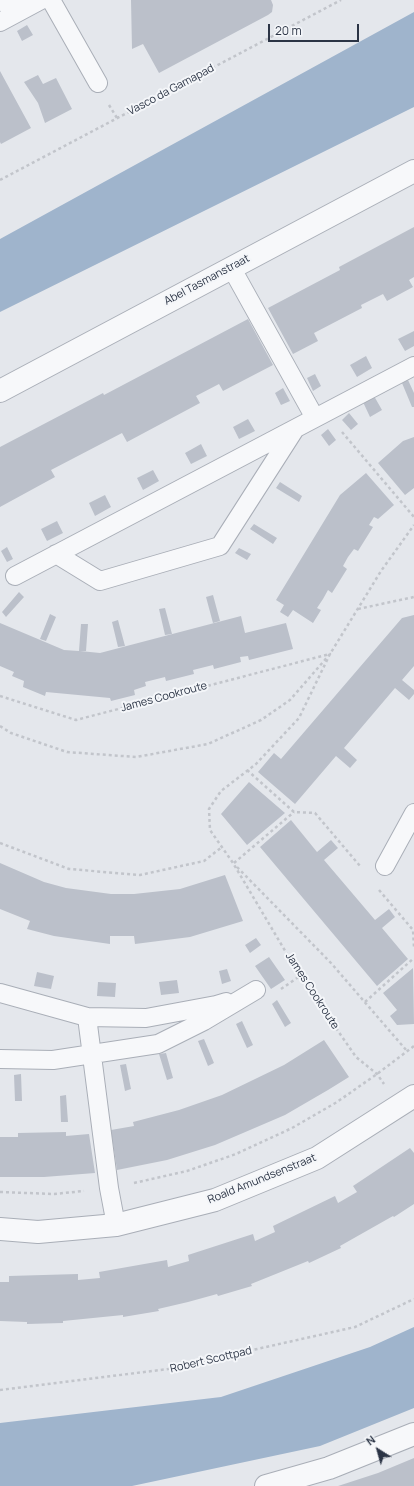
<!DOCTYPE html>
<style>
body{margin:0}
#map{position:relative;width:414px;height:1486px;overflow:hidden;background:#e4e7ec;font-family:Manrope,sans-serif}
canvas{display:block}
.north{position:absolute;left:358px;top:1430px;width:40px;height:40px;-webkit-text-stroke:3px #f4f6f9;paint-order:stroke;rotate:323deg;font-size:11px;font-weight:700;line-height:16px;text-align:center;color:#2b3445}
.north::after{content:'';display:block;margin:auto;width:14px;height:18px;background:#2b3445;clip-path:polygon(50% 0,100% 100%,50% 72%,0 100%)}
.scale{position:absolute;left:268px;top:24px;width:91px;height:18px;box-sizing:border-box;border:2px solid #2b3445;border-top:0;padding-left:5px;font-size:12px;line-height:14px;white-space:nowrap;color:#2b3445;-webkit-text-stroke:3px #f4f6f9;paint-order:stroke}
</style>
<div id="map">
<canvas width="414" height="1486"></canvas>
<div class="north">N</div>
<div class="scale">20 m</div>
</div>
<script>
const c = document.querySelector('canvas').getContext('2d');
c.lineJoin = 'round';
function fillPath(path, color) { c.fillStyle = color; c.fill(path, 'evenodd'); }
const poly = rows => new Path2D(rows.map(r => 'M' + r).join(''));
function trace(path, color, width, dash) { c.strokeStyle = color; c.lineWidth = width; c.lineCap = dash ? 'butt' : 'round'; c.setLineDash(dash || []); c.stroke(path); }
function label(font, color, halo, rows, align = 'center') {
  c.font = font + ' Manrope,sans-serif'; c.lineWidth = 4; c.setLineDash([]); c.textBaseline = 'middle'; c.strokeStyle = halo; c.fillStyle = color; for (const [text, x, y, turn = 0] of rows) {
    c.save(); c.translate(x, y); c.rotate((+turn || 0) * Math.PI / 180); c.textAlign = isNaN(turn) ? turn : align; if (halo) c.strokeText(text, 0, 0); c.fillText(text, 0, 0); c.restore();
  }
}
const water = poly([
 [414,12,414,107,0,312,0,239],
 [414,1327,414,1408,320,1446,132,1486,0,1486,0,1423,221,1397,370,1347]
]);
const building = poly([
 [131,0,271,0,273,5,272,12,268,15,159,73,143,44,132,49],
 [27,25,33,35,22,41,17,31],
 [0,71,31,128,1,144,0,142],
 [38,75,43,84,56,78,72,109,45,123,38,103,24,82],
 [414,227,414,277,409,280,413,287,387,301,383,294,361,305,362,308,314,333,318,341,293,354,268,308,340,270,339,267],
 [248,319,273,365,223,391,219,384,196,396,200,403,127,442,122,433,51,470,55,477,0,507,0,447,103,393,104,395],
 [414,331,414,346,405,351,398,339],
 [366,356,372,368,357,377,350,365],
 [315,374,321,386,313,391,307,378],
 [408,380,414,393,414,407,412,407,402,383],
 [283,388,290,401,281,405,275,393],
 [374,396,382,410,370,417,363,402],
 [349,413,358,424,351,430,342,420],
 [248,419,255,431,239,439,233,427],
 [328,429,336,440,329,446,321,435],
 [414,437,414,488,405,495,378,463,403,441],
 [201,444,207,456,191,464,185,453],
 [153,470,159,481,143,490,137,478],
 [366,473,394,505,378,519,374,517,369,525,373,527,358,551,354,549,348,557,343,566,347,569,332,593,328,590,323,599,317,608,321,610,313,623,293,610,288,617,280,612,284,605,276,600,340,495],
 [280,482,302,496,299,502,276,488],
 [105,495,111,507,95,516,89,503],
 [57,521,63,533,47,541,41,529],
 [254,524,277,538,273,544,250,529],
 [7,547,13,559,7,562,1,551],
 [239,548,251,554,247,560,235,553],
 [19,592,24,597,6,617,2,612],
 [213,595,220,621,213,623,206,597],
 [165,608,172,634,165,635,159,609],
 [50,614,56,617,46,641,40,639],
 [414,615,414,666,402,680,414,690,414,694,409,700,395,688,344,748,357,760,350,768,336,756,295,804,258,772,274,753,281,759,402,618],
 [241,616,245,633,286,623,293,649,249,660,248,656,240,657,241,662,214,669,213,665,193,670,194,674,166,681,165,677,145,682,146,686,134,690,135,695,111,701,110,698,46,692,45,696,23,687,24,681,12,676,14,672,0,666,0,623,64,650,79,651,81,624,88,624,86,651,80,651,100,653],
 [118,620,125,646,118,647,112,622],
 [249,782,285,813,247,845,221,814],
 [291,820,317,852,331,840,338,848,324,860,375,920,389,909,395,917,382,928,408,959,377,986,260,847],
 [0,863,44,882,66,888,111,894,134,894,180,889,225,875,243,921,190,937,135,944,134,936,110,936,110,944,54,936,27,929,30,921,0,909],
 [256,938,261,945,250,953,245,945],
 [269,957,285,980,271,989,255,966],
 [413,968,414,1024,397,1025,390,1016,397,1010,383,993],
 [227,969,231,981,222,984,219,971],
 [37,972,54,976,51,989,34,986],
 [177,980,179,993,161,995,159,982],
 [98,982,116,983,115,997,97,996],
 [277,1000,291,1023,285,1027,272,1004],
 [242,1021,253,1045,247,1048,236,1024],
 [204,1039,214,1063,208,1066,198,1041],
 [324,1040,349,1077,328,1090,285,1115,215,1145,167,1160,117,1170,111,1130,134,1126,133,1122,179,1110,222,1095,284,1065],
 [166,1053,173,1078,167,1080,159,1054],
 [126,1064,131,1089,125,1091,120,1065],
 [21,1074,22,1101,15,1101,14,1075],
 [66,1095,68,1122,61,1122,60,1096],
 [66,1132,66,1136,89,1134,95,1173,44,1177,0,1177,0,1137,18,1137,18,1133],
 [410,1148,414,1153,414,1204,394,1217,393,1216,340,1246,341,1248,309,1263,308,1261,251,1284,252,1286,218,1296,217,1294,188,1302,158,1309,159,1311,123,1317,123,1315,63,1321,63,1323,27,1324,27,1322,0,1321,0,1282,9,1282,9,1276,78,1274,78,1280,100,1278,99,1272,167,1260,168,1267,189,1261,188,1255,253,1234,255,1241,275,1232,273,1226,335,1196,338,1203,357,1192,353,1186],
 [414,1458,414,1486,338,1486,378,1473]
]);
const path = poly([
 [109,105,117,118],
 [0,180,341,0],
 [342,432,414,517],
 [358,609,414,597],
 [0,696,76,720,330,654,299,718,256,764,221,791,209,809,210,830,233,863,300,976,356,1057,377,1074,384,1084],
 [0,726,11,733,67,752,136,757,208,744,261,720,290,700,330,654,381,571,414,525],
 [247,770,294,812,315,813,360,866],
 [0,843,69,869,140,875,204,861,222,847],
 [234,863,294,812],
 [237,867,331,963,407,1051],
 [379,890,413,930,414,947],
 [281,989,300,976],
 [365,1002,414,958],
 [134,1183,187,1171,236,1154,292,1128,337,1102,377,1074,414,1046],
 [0,1192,54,1194,84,1191],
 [0,1390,168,1369,355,1327,414,1299]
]);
const lane = poly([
 [51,0,98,83],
 [0,1,22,10],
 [0,22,41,0],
 [231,267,315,418],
 [56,554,100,581,220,546,295,429],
 [15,576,414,366],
 [385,866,414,813],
 [0,993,87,1017,146,1018,216,1005,226,1002],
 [87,1017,109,1188,116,1225],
 [0,1059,53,1060,158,1044,204,1021,256,990]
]);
const street = poly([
 [0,391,414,171],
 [0,1229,38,1232,116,1225,215,1200,317,1158,414,1096],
 [266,1486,329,1468,414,1434]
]);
const streetNames = [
 ["Vasco da Gamapad",171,90,-28],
 ["Abel Tasmanstraat",207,280,-28],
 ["James Cookroute",164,697,-15],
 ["James Cookroute",312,991,57],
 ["Roald Amundsenstraat",262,1179,-22],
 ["Robert Scottpad",211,1360,-13]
];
fillPath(water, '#9fb4cc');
fillPath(building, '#bbc0ca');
trace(lane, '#a9aeb7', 20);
trace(street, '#a9aeb7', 24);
trace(path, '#c2c5cb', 2.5, [3, 3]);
trace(lane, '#f7f8fa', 18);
trace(street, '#f7f8fa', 22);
label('11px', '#2b3445', '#f4f6f9', streetNames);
</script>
